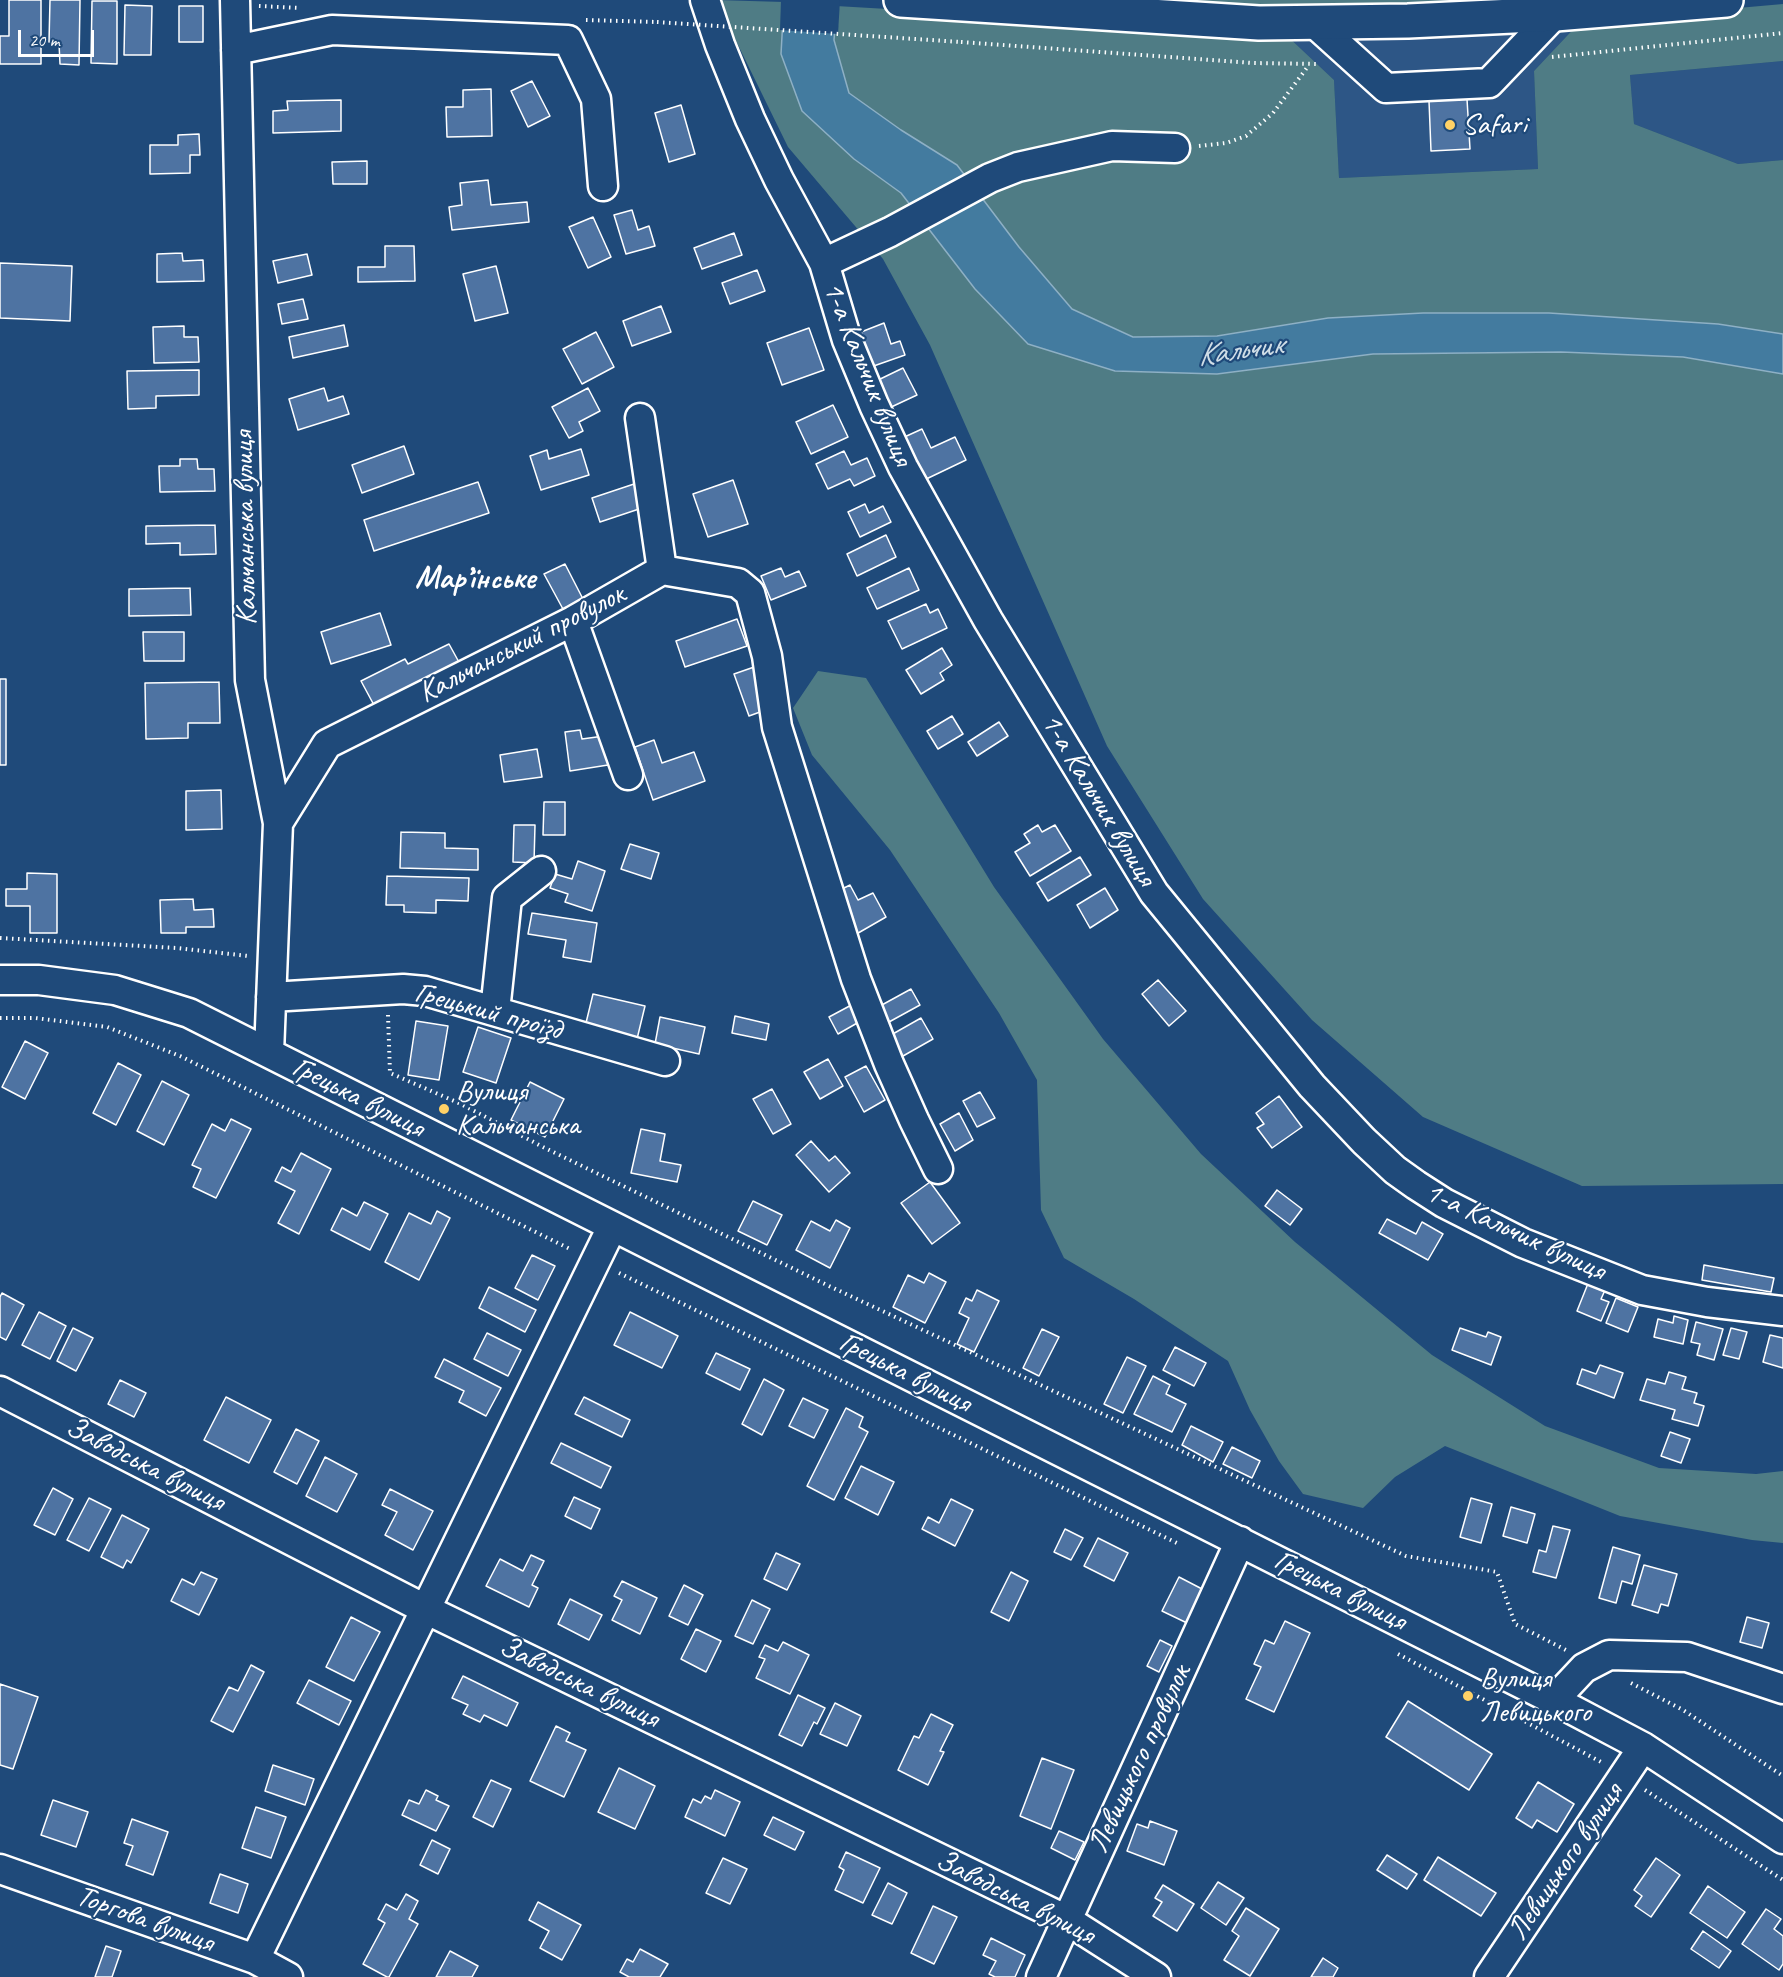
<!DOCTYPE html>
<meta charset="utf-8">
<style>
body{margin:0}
#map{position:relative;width:1783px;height:1977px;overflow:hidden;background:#1f4a7a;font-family:Caveat,sans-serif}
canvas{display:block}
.scale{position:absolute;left:18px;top:30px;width:76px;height:27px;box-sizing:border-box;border:3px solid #fff;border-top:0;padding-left:8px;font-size:18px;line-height:21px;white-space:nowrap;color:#fff;-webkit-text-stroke:4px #1f4a7a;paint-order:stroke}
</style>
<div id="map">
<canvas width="1783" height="1977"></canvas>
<div class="scale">20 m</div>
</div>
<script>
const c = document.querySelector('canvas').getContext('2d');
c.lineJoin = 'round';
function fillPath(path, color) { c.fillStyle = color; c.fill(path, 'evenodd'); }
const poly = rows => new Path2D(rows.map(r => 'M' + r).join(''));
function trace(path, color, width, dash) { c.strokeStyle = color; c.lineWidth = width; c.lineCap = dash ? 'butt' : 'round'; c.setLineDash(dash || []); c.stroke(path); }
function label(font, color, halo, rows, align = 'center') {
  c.font = font + ' Caveat,sans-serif'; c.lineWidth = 4.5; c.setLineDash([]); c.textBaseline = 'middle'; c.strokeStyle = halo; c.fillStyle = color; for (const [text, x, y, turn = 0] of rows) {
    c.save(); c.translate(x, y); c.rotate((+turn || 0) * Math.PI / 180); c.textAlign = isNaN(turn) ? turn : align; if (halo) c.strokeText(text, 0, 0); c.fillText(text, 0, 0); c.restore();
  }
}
const built = poly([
 [1580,22,1534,71,1538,169,1339,178,1334,80,1283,32],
 [1783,61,1783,160,1738,164,1634,124,1630,75]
]);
const green = poly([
 [716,0,784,2,854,159,901,193,975,289,1028,344,1115,371,1217,374,1373,354,1561,352,1683,357,1783,374,1783,1184,1582,1186,1423,1117,1312,1020,1203,899,1107,746,930,345,883,259,788,147],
 [1041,0,1611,0,1407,11],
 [1783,4,1783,61,1630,75,1634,124,1738,164,1783,160,1783,334,1718,324,1328,318,1217,336,1134,337,1072,309,1019,247,901,130,849,93,834,40,836,6,1283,32,1334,80,1339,178,1538,169,1534,71,1580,22],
 [818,671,866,678,994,887,1103,1039,1201,1154,1295,1242,1432,1355,1545,1426,1659,1468,1756,1474,1783,1471,1783,1543,1752,1540,1620,1516,1445,1446,1395,1477,1363,1508,1303,1494,1279,1461,1250,1410,1228,1361,1134,1299,1064,1258,1041,1210,1037,1080,999,1013,890,850,812,755,793,708]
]);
const water = poly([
 [784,0,837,0,834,40,849,93,901,130,957,165,1019,247,1072,309,1133,337,1217,336,1328,318,1423,313,1549,313,1718,324,1783,334,1783,374,1683,357,1561,352,1373,354,1217,374,1115,371,1028,344,975,289,901,193,854,159,802,111,781,54,784,0]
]);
const pier = poly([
 [781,0,840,0,838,34,780,30]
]);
const building = poly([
 [9,0,41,0,41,64,0,64,0,36,9,36,9,0],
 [50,0,80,0,79,65,60,64,59,43,49,42,50,0],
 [92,1,117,1,117,64,91,63,92,1],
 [125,5,152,6,151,55,124,55,125,5],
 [179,6,203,6,203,42,179,42,179,6],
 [532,81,550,116,528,127,511,91,532,81],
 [491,89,492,136,447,137,446,107,463,107,463,90,491,89],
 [1467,99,1470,149,1431,151,1429,101,1467,99],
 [341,100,341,131,273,133,273,111,288,110,287,101,341,100],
 [681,105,695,154,669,162,655,113,681,105],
 [199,134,200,155,190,155,190,173,150,174,150,145,178,145,178,135,199,134],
 [367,161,367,184,333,184,332,162,367,161],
 [488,180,491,205,527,202,529,222,452,230,449,207,462,205,460,183,488,180],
 [632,210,638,230,649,226,655,246,626,254,614,215,632,210],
 [593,217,611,257,588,268,569,227,593,217],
 [734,233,742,255,702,269,694,248,734,233],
 [385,246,414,246,415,281,358,282,358,267,385,267,385,246],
 [182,253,183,261,203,260,204,281,157,282,157,254,182,253],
 [307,254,312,275,278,283,273,261,307,254],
 [0,263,72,266,70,321,0,318,0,263],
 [496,266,508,313,475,321,463,274,496,266],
 [757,270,765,291,730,304,722,283,757,270],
 [303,299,308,319,282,324,278,304,303,299],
 [661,306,671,332,632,346,623,321,661,306],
 [884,323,891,344,900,341,905,355,868,368,856,334,884,323],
 [344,325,348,346,293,358,289,337,344,325],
 [184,326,184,337,198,337,199,362,154,363,153,327,184,326],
 [809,328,824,370,782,385,767,343,809,328],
 [596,332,614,367,582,384,563,349,596,332],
 [903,368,917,395,887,409,874,382,903,368],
 [199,370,199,395,156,396,156,408,128,409,127,371,199,370],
 [324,388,328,401,343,396,349,414,298,430,289,399,324,388],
 [588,388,600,411,579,422,583,431,569,438,552,407,588,388],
 [833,405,848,437,811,454,796,422,833,405],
 [922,429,931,448,955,437,966,460,920,482,900,439,922,429],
 [404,446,414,474,362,493,352,465,404,446],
 [581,449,589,475,541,490,530,456,547,450,549,459,581,449],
 [844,451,851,465,867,458,875,476,854,486,850,479,828,489,816,464,844,451],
 [180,459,197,459,198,469,214,469,215,491,160,492,159,466,180,466,180,459],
 [733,480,748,524,708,537,693,494,733,480],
 [478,482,489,513,374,551,364,520,478,482],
 [634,484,642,508,600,522,592,498,634,484],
 [865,504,869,513,883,506,891,522,860,537,848,512,865,504],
 [215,525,216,554,180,555,180,543,146,544,146,526,215,525],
 [886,535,896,557,857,576,847,554,886,535],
 [565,564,584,601,564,611,544,574,565,564],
 [781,568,785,577,799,571,806,586,771,600,761,576,781,568],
 [909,568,919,590,877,609,867,588,909,568],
 [190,588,191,615,129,616,129,589,190,588],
 [926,604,930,613,938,609,947,628,902,649,888,621,926,604],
 [380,613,391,645,331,664,321,632,380,613],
 [737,619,747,646,685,667,676,641,737,619],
 [143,632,184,632,184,661,144,661,143,632],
 [449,644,460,664,375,707,361,681,405,659,408,664,449,644],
 [942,648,952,665,940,673,944,680,921,694,906,670,942,648],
 [757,666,771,708,749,716,734,674,757,666],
 [0,679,6,679,6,765,0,765,0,679],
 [219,682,220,723,188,723,188,738,146,739,145,683,219,682],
 [952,716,963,734,938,749,927,731,952,716],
 [999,722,1008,736,977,756,968,742,999,722],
 [580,730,582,739,604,736,608,765,570,771,565,732,580,730],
 [654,740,662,763,694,752,705,781,653,800,635,747,654,740],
 [537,749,542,777,504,782,500,755,537,749],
 [221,790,222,829,186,830,186,791,221,790],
 [544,802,565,802,565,835,543,835,544,802],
 [514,825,535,825,534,863,513,862,514,825],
 [1038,825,1042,832,1055,825,1071,851,1030,876,1015,852,1030,843,1024,834,1038,825],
 [401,832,445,833,445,848,478,849,478,870,400,868,401,832],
 [630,844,659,853,651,879,621,869,630,844],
 [1080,857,1091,875,1048,901,1037,883,1080,857],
 [578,861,605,871,592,911,565,902,568,894,550,888,555,874,572,879,578,861],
 [27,873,57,874,57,933,30,933,30,906,6,906,6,889,27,889,27,873],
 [387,876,469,878,468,901,436,900,436,913,404,912,404,905,386,905,387,876],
 [850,885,858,900,873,893,886,917,853,936,830,895,850,885],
 [1105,888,1118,910,1090,928,1077,905,1105,888],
 [193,899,194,910,213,909,214,927,186,927,186,933,161,933,160,900,193,899],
 [532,913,597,923,591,962,563,957,566,940,528,934,532,913],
 [1158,980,1186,1011,1169,1026,1142,994,1158,980],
 [911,989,920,1005,889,1022,880,1006,911,989],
 [593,994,645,1006,637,1039,585,1027,593,994],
 [857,1002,866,1018,838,1034,829,1017,857,1002],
 [735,1016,769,1024,766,1040,732,1033,735,1016],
 [660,1017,705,1027,699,1054,655,1044,660,1017],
 [921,1018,933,1039,903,1056,891,1035,921,1018],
 [416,1021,448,1026,439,1080,408,1075,416,1021],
 [478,1027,511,1038,496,1083,463,1072,478,1027],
 [25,1041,48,1053,25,1099,2,1087,25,1041],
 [828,1059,843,1086,820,1099,804,1072,828,1059],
 [118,1063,141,1075,116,1125,93,1113,118,1063],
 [866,1066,885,1100,864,1112,845,1077,866,1066],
 [162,1081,189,1095,164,1145,137,1131,162,1081],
 [530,1082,564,1099,545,1137,511,1120,530,1082],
 [772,1089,791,1124,773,1134,753,1099,772,1089],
 [980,1092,995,1118,977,1127,963,1101,980,1092],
 [1279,1096,1302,1127,1272,1148,1257,1128,1264,1124,1256,1113,1279,1096],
 [959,1113,973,1140,955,1151,940,1124,959,1113],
 [231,1119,251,1129,216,1198,193,1187,201,1169,192,1165,212,1124,225,1131,231,1119],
 [641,1129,665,1134,660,1161,681,1165,677,1182,631,1173,641,1129],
 [811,1141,829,1161,835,1156,850,1173,829,1192,796,1155,811,1141],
 [301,1153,331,1169,299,1234,278,1223,295,1191,275,1181,282,1167,291,1172,301,1153],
 [930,1182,960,1223,932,1244,901,1203,930,1182],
 [1277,1190,1302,1209,1290,1225,1265,1206,1277,1190],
 [753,1201,782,1215,767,1245,738,1231,753,1201],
 [364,1202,388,1214,370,1250,331,1230,342,1208,357,1216,364,1202],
 [437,1211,450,1218,419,1280,385,1262,409,1213,431,1224,437,1211],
 [1387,1219,1416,1234,1422,1222,1443,1234,1428,1260,1379,1233,1387,1219],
 [836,1220,850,1228,830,1268,796,1250,811,1221,830,1231,836,1220],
 [532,1255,555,1266,538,1300,515,1288,532,1255],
 [1704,1265,1774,1278,1771,1292,1702,1280,1704,1265],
 [929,1273,946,1282,925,1323,893,1307,908,1275,924,1283,929,1273],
 [1589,1281,1606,1288,1601,1299,1609,1302,1601,1321,1577,1311,1589,1281],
 [489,1287,536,1310,525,1332,479,1308,489,1287],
 [977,1290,999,1301,974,1352,957,1344,969,1318,959,1313,966,1298,972,1301,977,1290],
 [2,1293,24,1305,6,1340,0,1337,0,1297,2,1293],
 [1616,1298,1638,1307,1628,1332,1606,1323,1616,1298],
 [39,1312,66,1326,50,1359,22,1345,39,1312],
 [630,1312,678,1336,662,1368,614,1345,630,1312],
 [1674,1316,1688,1320,1683,1344,1654,1337,1658,1319,1673,1323,1674,1316],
 [1696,1322,1723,1329,1714,1360,1697,1355,1700,1344,1691,1342,1696,1322],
 [73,1328,93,1338,76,1371,57,1361,73,1328],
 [1460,1328,1486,1337,1488,1332,1501,1337,1491,1365,1452,1350,1460,1328],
 [1731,1328,1747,1332,1739,1359,1723,1355,1731,1328],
 [1042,1329,1059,1337,1039,1376,1023,1368,1042,1329],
 [487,1333,521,1350,508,1376,474,1359,487,1333],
 [1770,1335,1783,1338,1783,1368,1763,1362,1770,1335],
 [1175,1347,1206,1363,1194,1386,1163,1370,1175,1347],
 [716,1353,750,1369,740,1390,706,1373,716,1353],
 [1127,1357,1146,1366,1123,1413,1104,1404,1127,1357],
 [444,1359,501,1388,486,1416,459,1402,464,1391,435,1377,444,1359],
 [1600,1365,1623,1373,1614,1398,1577,1384,1582,1369,1596,1374,1600,1365],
 [1669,1372,1686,1377,1682,1389,1697,1393,1694,1403,1704,1406,1698,1426,1672,1419,1675,1410,1640,1400,1647,1379,1665,1384,1669,1372],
 [1153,1376,1170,1385,1166,1394,1186,1404,1172,1432,1134,1414,1153,1376],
 [764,1379,784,1390,762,1435,742,1424,764,1379],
 [120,1380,146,1393,134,1417,108,1404,120,1380],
 [226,1397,271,1420,249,1463,204,1440,226,1397],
 [584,1397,630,1420,622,1437,575,1414,584,1397],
 [803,1398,828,1410,814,1438,789,1426,803,1398],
 [846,1408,863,1417,859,1427,868,1432,834,1500,807,1486,846,1408],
 [1191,1426,1223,1442,1213,1462,1182,1445,1191,1426],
 [296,1429,319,1441,297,1484,274,1472,296,1429],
 [1670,1432,1690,1439,1681,1463,1661,1456,1670,1432],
 [561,1443,611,1467,601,1488,551,1463,561,1443],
 [1232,1447,1260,1461,1252,1478,1223,1464,1232,1447],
 [325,1457,357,1474,337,1512,306,1496,325,1457],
 [861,1466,894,1482,878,1515,845,1498,861,1466],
 [53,1488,73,1499,55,1535,34,1525,53,1488],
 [390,1489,433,1511,413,1550,385,1535,397,1512,382,1505,390,1489],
 [574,1497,600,1509,591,1529,565,1516,574,1497],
 [89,1498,111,1509,89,1551,67,1540,89,1498],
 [1471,1498,1492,1504,1481,1543,1460,1537,1471,1498],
 [951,1499,973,1510,955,1546,922,1529,928,1517,939,1523,951,1499],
 [1511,1507,1535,1514,1527,1543,1503,1536,1511,1507],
 [122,1515,149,1529,131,1563,127,1560,123,1568,101,1557,122,1515],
 [1553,1526,1570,1530,1556,1578,1533,1572,1539,1550,1546,1552,1553,1526],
 [1065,1529,1083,1538,1071,1560,1054,1552,1065,1529],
 [1098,1538,1128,1553,1114,1581,1084,1566,1098,1538],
 [1613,1547,1640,1555,1632,1584,1622,1581,1616,1603,1599,1598,1613,1547],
 [776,1553,800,1564,787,1590,764,1579,776,1553],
 [531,1555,544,1561,532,1585,538,1588,529,1607,486,1586,500,1559,523,1571,531,1555],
 [1644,1565,1677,1574,1668,1606,1661,1604,1658,1613,1632,1605,1644,1565],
 [201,1572,217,1579,199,1615,171,1601,182,1579,194,1585,201,1572],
 [1011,1572,1028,1581,1009,1621,991,1612,1011,1572],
 [1179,1577,1204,1590,1187,1623,1162,1611,1179,1577],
 [622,1581,657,1598,640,1634,612,1620,622,1600,614,1596,622,1581],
 [684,1585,703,1595,688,1625,669,1616,684,1585],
 [570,1599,602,1615,589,1640,558,1624,570,1599],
 [752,1600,770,1609,753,1644,735,1636,752,1600],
 [351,1617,380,1632,354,1681,326,1667,351,1617],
 [1747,1617,1769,1623,1762,1648,1740,1642,1747,1617],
 [1285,1621,1310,1633,1274,1712,1246,1699,1261,1667,1254,1664,1265,1640,1274,1644,1285,1621],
 [696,1629,721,1641,706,1672,681,1659,696,1629],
 [1160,1640,1172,1646,1159,1672,1147,1666,1160,1640],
 [783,1642,809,1655,790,1694,756,1678,765,1659,759,1657,765,1645,778,1651,783,1642],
 [251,1665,264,1672,233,1732,211,1721,229,1687,238,1691,251,1665],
 [463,1676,518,1703,507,1726,484,1715,480,1722,463,1714,468,1705,452,1698,463,1676],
 [309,1680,351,1701,339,1725,297,1703,309,1680],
 [0,1684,38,1697,13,1769,0,1765,0,1684],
 [798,1695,825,1708,817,1724,814,1722,802,1746,779,1735,798,1695],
 [1408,1701,1492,1754,1469,1790,1386,1737,1408,1701],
 [835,1703,861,1716,847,1746,820,1734,835,1703],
 [931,1714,953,1725,940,1751,944,1752,928,1785,898,1770,914,1736,919,1738,931,1714],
 [556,1726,570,1733,566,1741,586,1750,564,1797,530,1781,556,1726],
 [1042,1758,1074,1770,1051,1829,1020,1816,1042,1758],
 [273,1765,314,1779,305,1805,265,1791,273,1765],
 [619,1768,655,1786,635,1829,598,1812,619,1768],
 [491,1780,511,1789,493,1827,473,1817,491,1780],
 [1538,1782,1574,1804,1557,1832,1537,1820,1532,1828,1516,1818,1538,1782],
 [426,1790,438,1796,436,1800,449,1806,436,1831,402,1815,409,1800,419,1804,426,1790],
 [715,1790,740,1802,725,1836,685,1817,693,1799,701,1803,705,1796,711,1799,715,1790],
 [53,1800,88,1812,76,1847,41,1835,53,1800],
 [256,1807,286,1817,271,1858,242,1848,256,1807],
 [773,1817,804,1832,795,1850,764,1835,773,1817],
 [132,1819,168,1832,153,1875,126,1865,133,1846,124,1843,132,1819],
 [1150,1821,1177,1831,1164,1865,1127,1851,1137,1824,1148,1828,1150,1821],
 [1059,1831,1084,1842,1075,1860,1051,1848,1059,1831],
 [432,1840,450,1849,438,1874,420,1865,432,1840],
 [846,1852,880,1868,863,1903,835,1890,844,1870,839,1867,846,1852],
 [1387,1855,1417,1874,1407,1889,1377,1870,1387,1855],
 [1438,1857,1496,1893,1481,1916,1424,1880,1438,1857],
 [723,1858,747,1869,730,1904,706,1893,723,1858],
 [1656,1858,1680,1875,1651,1917,1635,1906,1642,1896,1634,1890,1656,1858],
 [220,1874,248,1884,238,1913,210,1903,220,1874],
 [1218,1882,1244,1898,1226,1925,1201,1908,1218,1882],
 [888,1883,907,1893,892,1924,872,1915,888,1883],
 [1163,1885,1194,1904,1177,1931,1153,1916,1162,1902,1155,1898,1163,1885],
 [1708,1886,1745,1912,1727,1938,1690,1913,1708,1886],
 [406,1894,418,1901,409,1919,418,1924,389,1977,387,1977,363,1964,385,1923,378,1919,386,1904,397,1910,406,1894],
 [538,1902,581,1925,562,1960,540,1948,549,1931,529,1920,538,1902],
 [933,1906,957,1917,934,1964,911,1953,933,1906],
 [1246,1908,1279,1929,1250,1976,1224,1960,1239,1936,1232,1931,1246,1908],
 [1766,1909,1781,1919,1774,1929,1783,1936,1783,1964,1779,1970,1742,1944,1766,1909],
 [1703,1931,1731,1951,1719,1968,1691,1949,1703,1931],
 [991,1938,1025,1955,1015,1977,995,1977,989,1974,996,1961,983,1955,991,1938],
 [106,1946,121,1951,112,1977,95,1977,106,1946],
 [640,1949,668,1964,660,1977,629,1977,620,1972,627,1959,633,1962,640,1949],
 [450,1951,478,1966,472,1977,436,1977,450,1951],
 [1323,1958,1338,1968,1333,1977,1311,1977,1323,1958]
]);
const path = poly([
 [259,6,300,8],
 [586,20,657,22],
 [961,42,1253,63,1320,64],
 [1552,57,1783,33],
 [1199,146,1226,143,1246,136,1273,113,1309,65],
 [0,938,177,948,248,956],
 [388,1015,390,1073,461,1104,543,1147,829,1286,1406,1556,1497,1572,1515,1624,1566,1650],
 [0,1018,35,1018,107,1027,180,1056,572,1250],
 [619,1273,1179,1544],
 [1398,1654,1603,1763],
 [1631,1683,1683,1710,1783,1776],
 [1645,1790,1783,1880]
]);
const minor = poly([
 [235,0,250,680,278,823,269,1053],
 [705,0,720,45,750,119,779,180,824,263,847,340,874,405,903,467,988,620,1154,893,1312,1086,1364,1141,1395,1170,1416,1185,1444,1203,1523,1243,1642,1290,1707,1302,1783,1311],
 [1313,22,1386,88,1489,83,1555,14],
 [236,50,332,30,568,40,596,99,603,186],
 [824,263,890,232,990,178,1018,167,1112,146,1175,148],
 [640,418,662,570],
 [662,570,738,583,750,593,767,656,777,727,856,979,889,1064,914,1120,938,1169],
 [573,621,628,775],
 [278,823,327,744,573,621,662,570],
 [0,980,39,980,115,990,189,1013,1554,1700,1643,1747,1783,1839],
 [271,997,403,989,425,991,665,1061],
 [495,1011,507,898,541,871],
 [0,1391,425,1609,1067,1920,1156,1977],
 [1554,1700,1584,1668,1609,1655,1687,1657,1783,1689],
 [0,1869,255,1959,288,1977],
 [255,1959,612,1227],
 [1041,1977,1240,1541],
 [1489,1977,1643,1747]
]);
const major = poly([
 [901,0,1259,23,1408,21,1555,14,1726,0]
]);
const pathBridge = poly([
 [657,22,961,42]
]);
const markers = [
 [1450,125,6,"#ffd166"],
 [444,1109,6,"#ffd166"],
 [1468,1696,6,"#ffd166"]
];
const poiNames = [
 ["Safari",1462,125],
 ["Вулиця",456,1092],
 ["Кальчанська",456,1126],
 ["Вулиця",1480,1679],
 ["Левицького",1480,1713]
];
const streetNames = [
 ["1-а Кальчик вулиця",867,374,68],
 ["Кальчанська вулиця",246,528,-91],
 ["Кальчанський провулок",522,644,-27],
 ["1-а Кальчик вулиця",1098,800,59],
 ["Грецький проїзд",488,1012,15],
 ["Грецька вулиця",358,1098,27],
 ["1-а Кальчик вулиця",1515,1232,25],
 ["Грецька вулиця",905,1373,27],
 ["Заводська вулиця",145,1465,27],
 ["Грецька вулиця",1340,1591,27],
 ["Заводська вулиця",579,1683,26],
 ["Левицького провулок",1140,1759,-65],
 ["Левицького вулиця",1566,1862,-56],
 ["Заводська вулиця",1015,1898,27],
 ["Торгова вулиця",145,1920,20]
];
const waterNames = [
 ["Кальчик",1240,351,-8]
];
const neighbourhoodNames = [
 ["Мар’їнське",475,580]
];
fillPath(built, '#2d5686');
fillPath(green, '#4f7c85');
fillPath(water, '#437b9f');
trace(water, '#8eb0c5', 1.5);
fillPath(pier, '#1f4a7a');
fillPath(building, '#4e73a2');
trace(building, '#fff', 1.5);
trace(minor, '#fff', 33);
trace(major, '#fff', 38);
trace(path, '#fff', 4, [1.5, 4.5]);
trace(minor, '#1f4a7a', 28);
trace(major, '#1f4a7a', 33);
trace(pathBridge, '#fff', 4, [1.5, 4.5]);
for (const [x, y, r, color] of markers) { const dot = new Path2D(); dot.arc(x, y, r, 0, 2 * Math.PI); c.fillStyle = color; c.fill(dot); trace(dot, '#1f4a7a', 2); }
label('30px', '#fff', '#1f4a7a', poiNames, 'left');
label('30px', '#fff', '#1f4a7a', streetNames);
label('italic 32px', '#d0dee7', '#1f4a7a', waterNames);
label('bold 32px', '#fff', '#1f4a7a', neighbourhoodNames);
</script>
